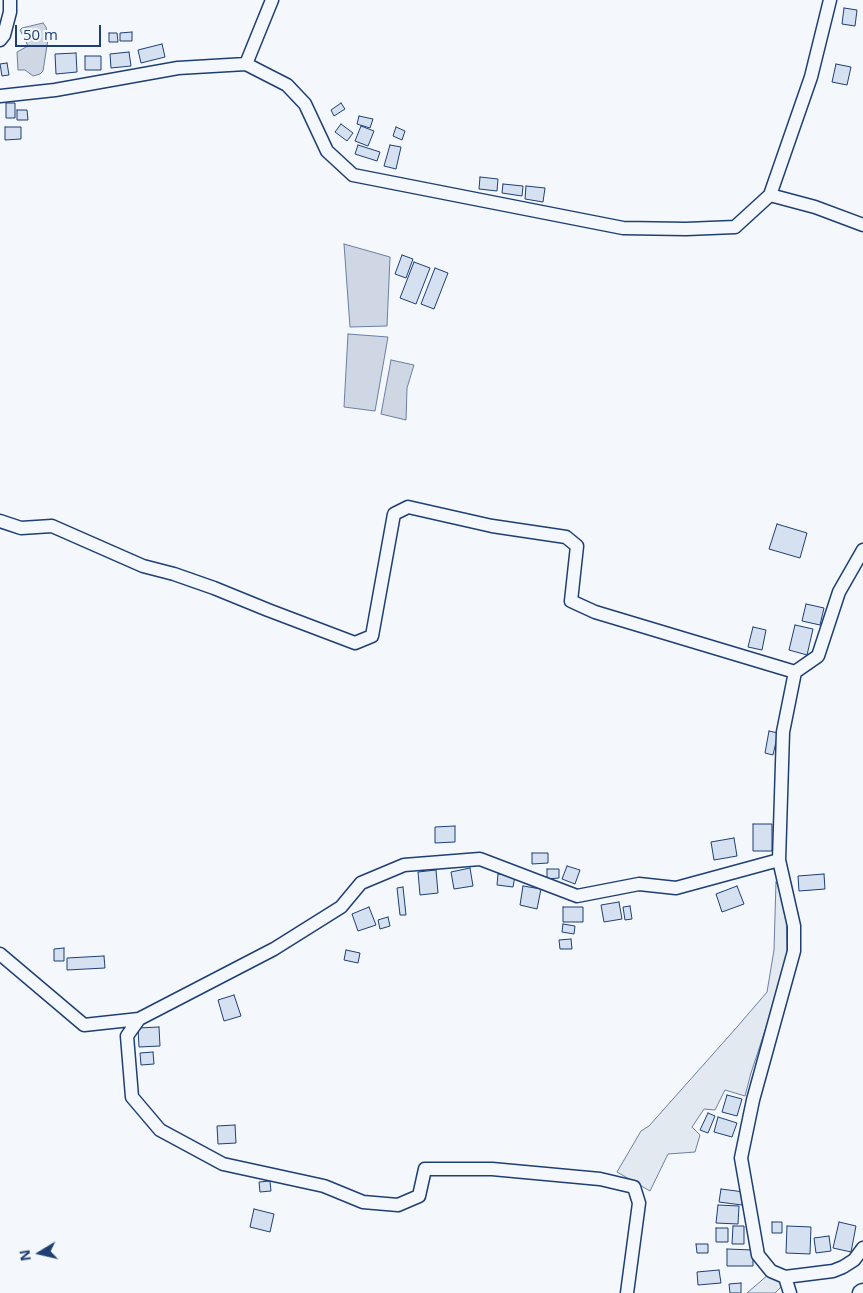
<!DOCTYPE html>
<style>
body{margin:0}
#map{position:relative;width:863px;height:1293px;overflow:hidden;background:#f4f7fb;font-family:"Open Sans",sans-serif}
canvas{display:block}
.north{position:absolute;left:15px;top:1228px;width:50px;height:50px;-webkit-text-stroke:4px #f4f7fb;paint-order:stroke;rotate:261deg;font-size:14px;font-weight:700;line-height:20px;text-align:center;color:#1d3f73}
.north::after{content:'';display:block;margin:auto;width:18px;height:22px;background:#1d3f73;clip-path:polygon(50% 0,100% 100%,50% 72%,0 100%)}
.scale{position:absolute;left:15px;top:25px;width:86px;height:22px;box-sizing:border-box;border:2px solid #1d3f73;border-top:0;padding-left:6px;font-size:15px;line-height:18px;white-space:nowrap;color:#1d3f73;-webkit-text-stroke:4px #f4f7fb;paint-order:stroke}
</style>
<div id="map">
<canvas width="863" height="1293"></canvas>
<div class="north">N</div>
<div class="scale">50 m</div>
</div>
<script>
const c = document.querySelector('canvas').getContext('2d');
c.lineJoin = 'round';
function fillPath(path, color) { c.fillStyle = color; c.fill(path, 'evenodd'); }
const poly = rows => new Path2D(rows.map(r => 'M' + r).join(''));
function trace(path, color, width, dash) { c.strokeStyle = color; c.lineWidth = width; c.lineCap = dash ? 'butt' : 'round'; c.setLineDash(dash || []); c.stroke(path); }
const green = poly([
 [776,882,786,903,787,956,773,1006,751,1073,745,1096,725,1090,715,1110,704,1109,692,1127,700,1135,695,1152,668,1154,650,1191,617,1172,641,1131,649,1126,737,1027,767,992,774,950,776,882],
 [769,1274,785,1283,775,1293,747,1293,769,1274]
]);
const water = poly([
 [43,23,46,27,48,39,43,71,40,74,33,76,25,70,18,70,17,52,28,46,20,30,22,28,43,23],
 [344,244,390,257,387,326,350,327,344,244],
 [348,334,388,337,375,411,344,407,348,334],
 [391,360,414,365,407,388,406,420,381,414,391,360]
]);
const building = poly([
 [844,8,857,10,855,26,842,24,844,8],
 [132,32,132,41,120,41,120,33,132,32],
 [109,33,117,33,118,42,109,42,109,33],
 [162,44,165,57,141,63,138,50,162,44],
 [129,52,131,66,111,68,110,54,129,52],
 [76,53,77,72,56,74,55,54,76,53],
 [85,56,101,56,101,70,85,70,85,56],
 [7,63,9,75,2,76,0,64,7,63],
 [836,64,851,67,847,85,832,82,836,64],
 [6,103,15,103,15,118,6,118,6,103],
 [341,103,345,109,334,116,331,110,341,103],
 [17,110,27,110,28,120,17,120,17,110],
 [359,116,373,119,370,128,357,124,359,116],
 [341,124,353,133,347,141,335,132,341,124],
 [361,126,374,131,368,146,355,141,361,126],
 [5,127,21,127,21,139,5,140,5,127],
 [396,127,405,131,402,140,393,136,396,127],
 [358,145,380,152,377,161,355,154,358,145],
 [390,145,401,147,396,169,384,166,390,145],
 [480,177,498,179,497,191,479,189,480,177],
 [503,184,523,186,522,196,502,193,503,184],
 [526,186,545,188,543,202,525,199,526,186],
 [402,255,413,259,406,278,395,274,402,255],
 [414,262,430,268,416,304,400,298,414,262],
 [435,268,448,273,434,309,421,304,435,268],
 [777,524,807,533,800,558,769,549,777,524],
 [806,604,824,608,820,625,802,621,806,604],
 [795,625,813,629,807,655,789,650,795,625],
 [753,627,766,630,762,650,748,647,753,627],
 [769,731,778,733,773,755,765,753,769,731],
 [753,824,772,824,772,851,753,851,753,824],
 [455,826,455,842,435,843,435,827,455,826],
 [734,838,737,856,714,860,711,842,734,838],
 [532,853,548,853,548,863,532,864,532,853],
 [567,866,580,870,575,884,562,879,567,866],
 [470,868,473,886,454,889,451,872,470,868],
 [547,869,559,869,559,878,547,879,547,869],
 [436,870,438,893,420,895,418,872,436,870],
 [498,874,515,876,513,887,497,885,498,874],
 [824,874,825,889,799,891,798,876,824,874],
 [523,886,541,889,537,909,520,905,523,886],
 [737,886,744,904,722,912,716,894,737,886],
 [403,887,406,915,400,915,397,888,403,887],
 [619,902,622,919,604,922,601,905,619,902],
 [630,906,632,919,625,920,623,907,630,906],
 [369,907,376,925,358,931,352,914,369,907],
 [563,907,583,907,583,922,563,922,563,907],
 [388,917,390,926,380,929,378,920,388,917],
 [563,924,575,926,574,934,562,932,563,924],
 [571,939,572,949,560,949,559,940,571,939],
 [64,948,64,961,54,961,54,949,64,948],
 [346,950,360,953,358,963,344,960,346,950],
 [104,956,105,968,67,970,67,958,104,956],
 [234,995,241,1016,224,1021,218,1000,234,995],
 [159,1027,160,1046,139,1047,138,1028,159,1027],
 [153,1052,154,1064,141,1065,140,1053,153,1052],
 [727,1095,742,1099,737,1116,722,1112,727,1095],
 [708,1113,715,1116,708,1133,700,1130,708,1113],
 [718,1117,737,1123,732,1137,714,1132,718,1117],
 [235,1125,236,1143,218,1144,217,1126,235,1125],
 [270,1181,271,1191,260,1192,259,1182,270,1181],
 [721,1189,744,1192,742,1205,719,1202,721,1189],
 [718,1205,739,1206,738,1224,716,1223,718,1205],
 [254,1209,274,1214,270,1232,250,1227,254,1209],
 [772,1222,782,1222,782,1233,772,1233,772,1222],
 [839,1222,856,1226,851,1252,833,1248,839,1222],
 [733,1226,744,1226,744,1244,732,1244,733,1226],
 [787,1226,811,1227,810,1254,786,1253,787,1226],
 [716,1228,728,1228,728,1242,716,1242,716,1228],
 [829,1236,831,1251,816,1253,814,1238,829,1236],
 [696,1244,708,1244,708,1253,697,1253,696,1244],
 [727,1249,753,1250,753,1266,727,1266,727,1249],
 [719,1270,721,1283,698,1285,697,1272,719,1270],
 [741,1283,741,1293,730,1293,729,1284,741,1283]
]);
const minor = poly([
 [0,40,4,35,10,12,10,0],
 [246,64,287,85,305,104,327,151,353,175,623,228,686,229,735,227,770,195,815,207,863,225],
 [0,96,55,90,178,68,246,64,272,0],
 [770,195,811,77,830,0],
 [0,521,21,528,52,526,143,566,174,574,214,588,268,610,355,643,372,636,394,514,408,507,492,526,566,537,577,546,571,601,595,612,795,672],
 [0,954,84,1025,139,1019,274,949,341,907,361,883,404,865,480,859,577,896,639,884,676,888,779,860],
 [139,1019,127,1036,132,1097,160,1130,223,1164,324,1186,363,1202,398,1205,419,1196,425,1169,492,1169,600,1179,634,1187,639,1203,627,1293],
 [785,1277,833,1271,843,1267,854,1260,863,1248],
 [790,1293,785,1277,771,1271,758,1255,741,1158,753,1100,794,951,794,926,779,860,783,732,795,672,818,656,839,592,863,550]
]);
const major = poly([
 [861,1293,863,1292]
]);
fillPath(green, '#e3e9f0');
trace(green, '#687fa3', 1);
fillPath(water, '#cfd7e4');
trace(water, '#687fa3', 1);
fillPath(building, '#d5e0f0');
trace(building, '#1d3f73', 1);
trace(minor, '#1d3f73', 15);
trace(major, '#1d3f73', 19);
trace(minor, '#f4f7fb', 12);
trace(major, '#f4f7fb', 16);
</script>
